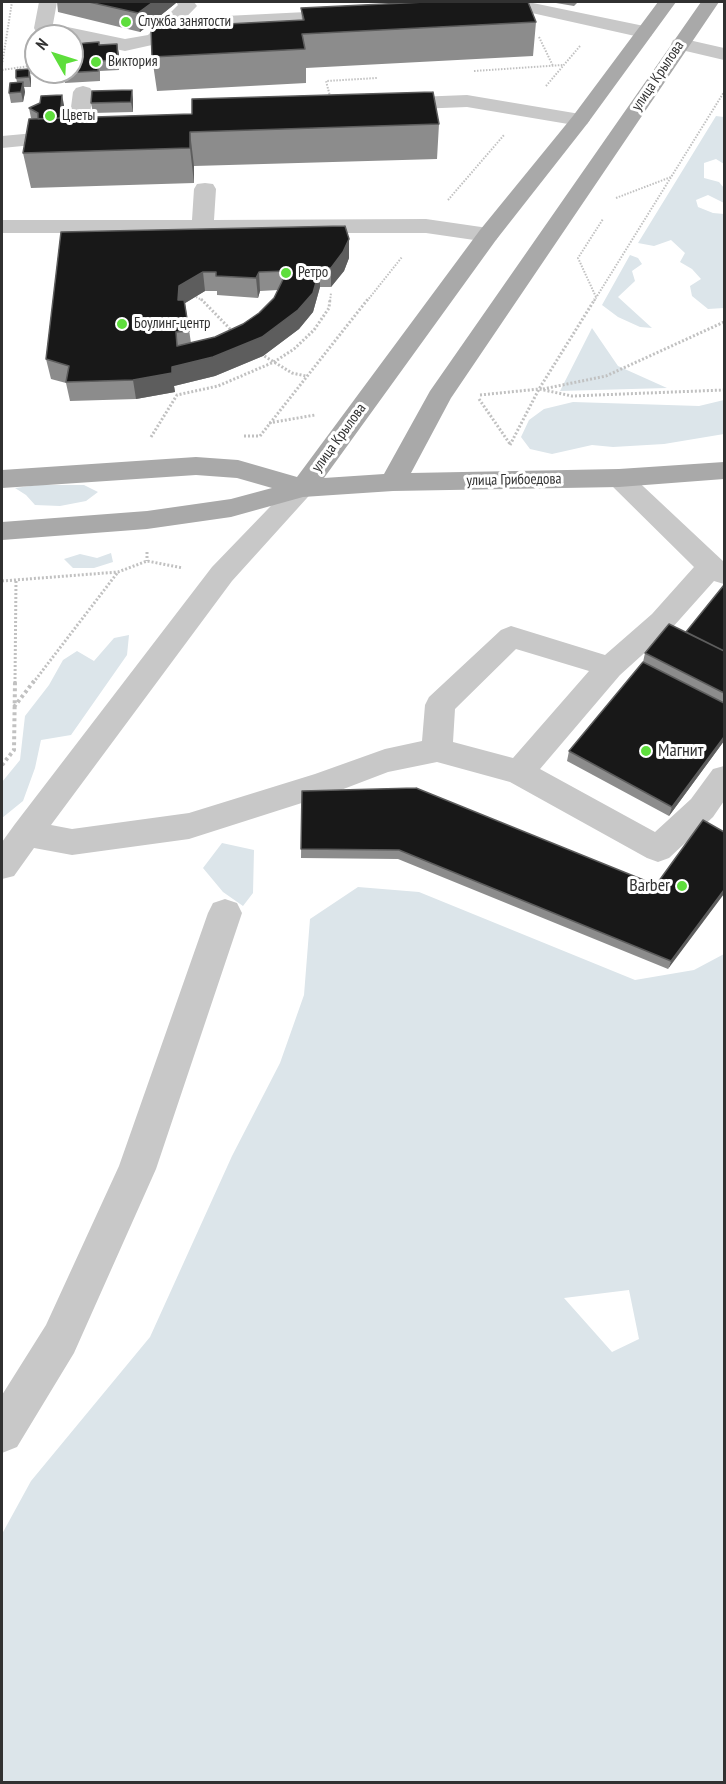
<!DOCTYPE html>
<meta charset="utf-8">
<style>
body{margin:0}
#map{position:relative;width:726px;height:1784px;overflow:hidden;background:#fff;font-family:"PT Sans Narrow",sans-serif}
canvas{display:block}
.frame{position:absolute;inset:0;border:3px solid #313131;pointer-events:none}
.north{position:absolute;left:24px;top:24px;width:60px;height:60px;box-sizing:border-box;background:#fff;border:2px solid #adadad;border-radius:50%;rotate:309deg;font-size:16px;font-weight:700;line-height:24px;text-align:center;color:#313131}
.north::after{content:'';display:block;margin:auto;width:21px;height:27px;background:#5ede3c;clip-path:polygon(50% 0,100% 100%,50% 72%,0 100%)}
</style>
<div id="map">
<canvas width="726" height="1784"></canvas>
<div class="frame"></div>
<div class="north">N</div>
</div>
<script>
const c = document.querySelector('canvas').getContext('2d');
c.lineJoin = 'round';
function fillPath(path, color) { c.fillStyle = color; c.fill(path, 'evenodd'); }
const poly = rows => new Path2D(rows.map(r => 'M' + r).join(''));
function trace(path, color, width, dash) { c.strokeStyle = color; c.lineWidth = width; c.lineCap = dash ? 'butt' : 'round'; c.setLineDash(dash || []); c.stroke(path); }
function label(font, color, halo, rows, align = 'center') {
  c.font = font + ' "PT Sans Narrow",sans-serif'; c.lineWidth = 6; c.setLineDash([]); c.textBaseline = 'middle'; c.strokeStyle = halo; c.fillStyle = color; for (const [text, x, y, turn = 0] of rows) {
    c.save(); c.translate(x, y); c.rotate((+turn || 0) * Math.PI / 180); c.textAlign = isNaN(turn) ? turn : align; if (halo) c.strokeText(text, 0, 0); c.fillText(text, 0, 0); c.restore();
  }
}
const green = poly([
 [716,116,724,117,724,164,716,159,704,163,704,178,719,182,724,188,724,203,708,195,696,200,698,207,713,213,724,214,724,308,708,309,692,296,690,286,701,279,692,269,680,262,685,253,671,240,654,246,638,243],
 [630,255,638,258,642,264,632,271,635,281,618,297,652,328,640,327,618,317,602,305],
 [592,328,618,366,667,388,560,391],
 [724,400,724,434,664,444,613,447,592,445,552,454,530,449,521,437,529,420,544,409,573,402,699,406],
 [38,485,84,485,98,492,86,501,60,506,35,505,26,495,15,488],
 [111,553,113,562,94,568,73,568,64,559,80,554,97,558],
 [129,635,127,655,71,735,41,740,35,768,23,801,2,818,2,782,20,760,25,716,49,685,63,660,77,651,94,661,114,638],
 [222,843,254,850,253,893,243,906,223,892,203,868],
 [358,887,419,892,635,980,694,970,724,954,724,1782,2,1782,2,1534,31,1481,150,1337,232,1156,280,1063,304,995,310,919],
 [629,1290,639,1339,612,1352,564,1298]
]);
const pathFar2 = poly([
 [539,37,553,66],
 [2,65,12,2],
 [19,69,55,82],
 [2,70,36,65],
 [474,71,563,65],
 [546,86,580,46],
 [331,100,326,81,377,78],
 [616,198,671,177],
 [448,200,504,135],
 [196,297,204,301],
 [596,297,578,258,603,219],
 [330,301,331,293],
 [367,301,402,257],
 [594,301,724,92]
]);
const pathFar1 = poly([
 [201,299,234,333],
 [261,354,292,373,306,376],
 [543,389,606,376,724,322],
 [480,395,539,389,572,396,724,390],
 [479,399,510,444],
 [269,423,315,415],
 [244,436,260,436,368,299],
 [151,437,177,395,218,386,274,362,294,349,314,330,329,308,330,299],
 [510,445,539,389,595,299],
 [147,552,147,561],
 [2,581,118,572,147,561,183,568],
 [15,683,16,580],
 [33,683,118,572]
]);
const path = poly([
 [14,707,34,681],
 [2,765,14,750,15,681]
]);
const minor = poly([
 [39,2,57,2,53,24,125,39,148,35,178,5,176,2,194,2,197,6,161,43,125,51,72,40,72,36,54,36,36,32,34,28,39,2],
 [496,2,528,2,644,26,651,28,653,32,651,36,644,38,505,7,499,6,496,2],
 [347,10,354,12,356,16,354,20,205,29,198,27,196,23,198,19,205,17,347,10],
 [680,38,724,48,724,60,673,48,671,44,673,40,680,38],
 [83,86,90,88,93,92,87,136,84,140,2,148,2,136,68,130,73,92,76,88,83,86],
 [467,95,580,114,587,116,590,120,587,124,580,126,467,107,391,110,384,108,381,104,384,100,391,98,467,95],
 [205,183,213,184,216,189,214,220,426,219,488,228,496,230,499,235,496,240,488,242,426,233,2,233,2,220,192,220,194,189,197,184,205,183],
 [619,469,628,472,724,562,724,584,714,581,672,628,620,675,540,769,655,832,691,799,713,769,724,766,724,801,713,817,669,858,658,862,647,858,510,782,437,762,388,772,333,793,189,839,72,855,34,848,14,876,2,879,2,842,15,824,212,567,294,482,303,479,312,482,316,488,232,581,51,825,72,829,189,813,315,774,385,749,422,741,425,705,429,697,501,630,511,626,605,655,652,614,694,567,610,484,606,478,610,472,619,469],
 [516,649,589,671,513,758,453,742,455,709,516,649],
 [225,899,237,903,242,913,156,1169,74,1353,17,1447,2,1453,2,1395,46,1325,119,1166,208,913,213,903,225,899]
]);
const major = poly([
 [658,2,676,2,587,124,496,240,324,478,384,474,430,391,701,2,719,2,451,398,411,473,619,469,724,462,724,479,619,487,393,491,303,497,231,517,147,529,2,540,2,522,147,511,231,499,272,488,237,478,196,475,2,488,2,470,196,457,238,460,297,477,480,230,573,116,658,2]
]);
const wall = poly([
 [57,2,176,2,176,3,140,32,58,12],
 [550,2,578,2,574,6],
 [301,8,536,22,533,56,306,68,306,83,157,91,152,57,302,20],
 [100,45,119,54,119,70,100,71,100,81,65,83,63,73],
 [29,69,31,79,31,87,24,87,25,92,23,102,11,103,9,93,17,82,16,78],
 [132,90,133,100,133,112,93,113,91,103],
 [64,105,63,118,439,124,437,159,194,166,194,183,31,188,23,153,34,119,31,118,29,108],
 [61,232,349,239,349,258,344,271,331,287,320,287,313,312,299,329,263,356,215,376,174,386,175,392,136,399,70,401,66,383,51,379,46,359],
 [278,290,274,298,259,313,243,324,215,337,191,343,185,303,205,291,217,291,217,295,258,298,260,291],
 [724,585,724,741,669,816,567,761,569,751,643,662,645,653,686,632],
 [302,791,656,885,724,832,668,969,398,859,301,858]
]);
const shadedWall = poly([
 [153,2,176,2,176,3,140,32,138,13],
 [117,44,119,54,119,70,118,60],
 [29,69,31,79,31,87,29,77],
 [23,82,25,92,23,102,21,92],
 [132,90,133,100,133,112,131,102],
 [62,95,64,105,62,128,60,118],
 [190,132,194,166,194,183,190,148],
 [349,239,349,258,344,271,331,287,331,268],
 [320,268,320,287,313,312,299,329,263,356,215,376,174,386,175,392,136,399,133,380,172,367,176,332,178,351,213,357],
 [203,272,205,291,182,305,178,300,179,286],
 [259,272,260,291,258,298,256,278],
 [724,737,724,741,669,816,672,807],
 [724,890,724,894,668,969,671,961]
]);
const building = poly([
 [89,2,153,2,138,13,89,2],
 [425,2,528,2,536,22,302,34,305,49,152,57,151,28,304,20,301,8,425,2],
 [99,42,99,45,117,44,118,60,98,61,98,71,63,73,63,72,72,72,72,44,99,42],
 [29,69,29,77,16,78,16,70,29,69],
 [23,82,21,92,9,93,10,83,23,82],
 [132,90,131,102,91,103,92,91,132,90],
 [433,92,439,124,190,132,190,148,23,153,29,119,192,114,192,99,433,92],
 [62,95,60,118,38,119,38,113,29,108,40,103,41,96,62,95],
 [345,226,349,239,343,252,331,268,320,268,313,293,298,310,262,337,213,357,172,367,172,373,133,380,66,382,69,366,46,359,61,232,345,226],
 [287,271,274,298,259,313,243,324,215,337,177,346,176,332,189,331,184,300,178,300,179,286,203,272,216,272,216,276,256,278,259,272,287,271],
 [724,585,724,651,686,632,724,585],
 [669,624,724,651,724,693,645,653,669,624],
 [643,662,724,703,724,737,672,807,569,751,643,662],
 [416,788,656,885,703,820,724,832,724,890,671,961,399,850,301,849,302,791,416,788]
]);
const markers = [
 [126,22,6,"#5ede3c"],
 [96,62,6,"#5ede3c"],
 [50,116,6,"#5ede3c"],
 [286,273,6,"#5ede3c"],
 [122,324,6,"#5ede3c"],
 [646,751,6,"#5ede3c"],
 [682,886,6,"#5ede3c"]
];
const farPoinames = [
 ["Служба занятости",138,22],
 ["Виктория",108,62],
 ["Цветы",62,116],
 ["Ретро",298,273],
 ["Боулинг-центр",134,324]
];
const farStreetnames = [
 ["улица Крылова",658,76,-56],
 ["улица Крылова",339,438,-54],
 ["улица Грибоедова",514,480,-1]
];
const poiNames = [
 ["Магнит",658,751],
 ["Barber",670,886,"right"]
];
fillPath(green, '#dce5ea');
trace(pathFar2, '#c1c1c1', 2, [1.5, 1.5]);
trace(pathFar1, '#c1c1c1', 3, [2, 2]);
trace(path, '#c1c1c1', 4, [3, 3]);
fillPath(minor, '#c8c8c8');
fillPath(major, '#a9a9a9');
fillPath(wall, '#8c8c8c');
fillPath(shadedWall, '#5d5d5d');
fillPath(building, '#181818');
trace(building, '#5d5d5d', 1.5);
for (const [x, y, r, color] of markers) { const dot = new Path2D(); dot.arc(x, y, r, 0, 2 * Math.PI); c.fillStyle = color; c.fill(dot); trace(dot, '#fff', 2); }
label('15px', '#313131', '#fff', farPoinames, 'left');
label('15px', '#313131', '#fff', farStreetnames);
label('18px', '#313131', '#fff', poiNames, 'left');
</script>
